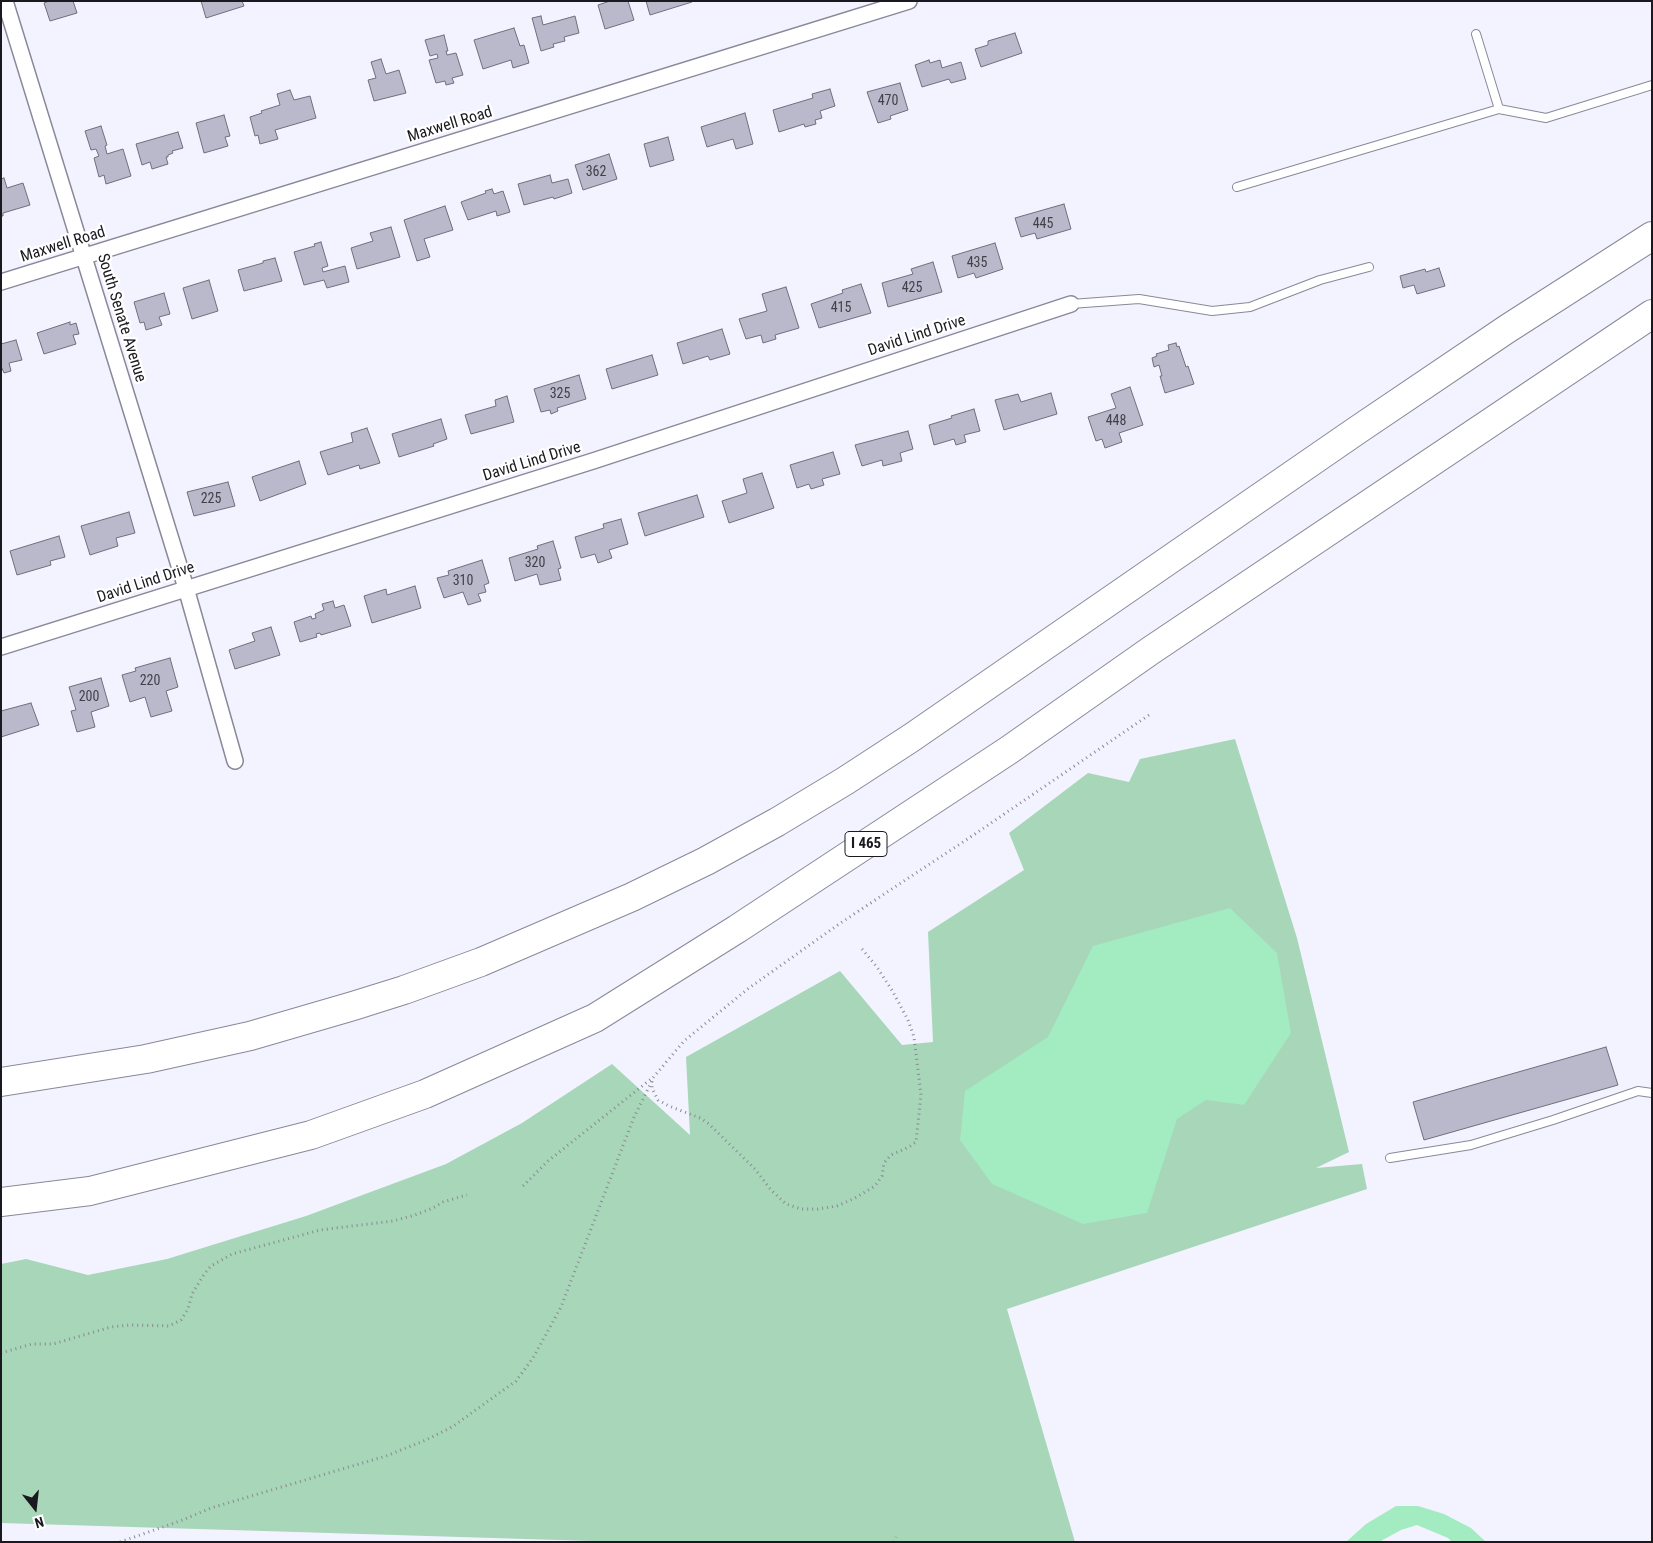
<!DOCTYPE html>
<style>
body{margin:0}
#map{position:relative;width:1653px;height:1543px;overflow:hidden;background:#f3f3ff;font-family:"Roboto Condensed",sans-serif}
canvas{display:block}
.frame{position:absolute;inset:0;border:2px solid #19191f;pointer-events:none}
.north{position:absolute;left:10px;top:1483px;width:50px;height:50px;-webkit-text-stroke:4px #fff;paint-order:stroke;rotate:164deg;font-size:14px;font-weight:700;line-height:20px;text-align:center;color:#19191f}
.north::after{content:'';display:block;margin:auto;width:18px;height:22px;background:#19191f;clip-path:polygon(50% 0,100% 100%,50% 72%,0 100%)}
</style>
<div id="map">
<canvas width="1653" height="1543"></canvas>
<div class="frame"></div>
<div class="north">N</div>
</div>
<script>
const c = document.querySelector('canvas').getContext('2d');
c.lineJoin = 'round';
function fillPath(path, color) { c.fillStyle = color; c.fill(path, 'evenodd'); }
const poly = rows => new Path2D(rows.map(r => 'M' + r).join(''));
function trace(path, color, width, dash) { c.strokeStyle = color; c.lineWidth = width; c.lineCap = dash ? 'butt' : 'round'; c.setLineDash(dash || []); c.stroke(path); }
function label(font, color, halo, rows, align = 'center') {
  c.font = font + ' "Roboto Condensed",sans-serif'; c.lineWidth = 4.5; c.setLineDash([]); c.textBaseline = 'middle'; c.strokeStyle = halo; c.fillStyle = color; for (const [text, x, y, turn = 0] of rows) {
    c.save(); c.translate(x, y); c.rotate((+turn || 0) * Math.PI / 180); c.textAlign = isNaN(turn) ? turn : align; if (halo) c.strokeText(text, 0, 0); c.fillText(text, 0, 0); c.restore();
  }
}
const green = poly([
 [1235,739,1297,938,1349,1152,1316,1168,1362,1164,1367,1189,1007,1309,1075,1542,624,1542,1,1523,1,1264,26,1259,88,1275,167,1259,306,1216,446,1164,522,1123,612,1064,690,1135,686,1057,840,971,902,1045,933,1042,928,932,1024,870,1009,833,1088,773,1129,782,1140,759]
]);
const water = poly([
 [1230,908,1277,953,1291,1033,1244,1105,1206,1100,1177,1119,1147,1213,1083,1224,992,1184,960,1140,965,1091,1048,1037,1093,946],
 [1396,1506,1418,1506,1444,1514,1471,1528,1486,1542,1452,1542,1448,1538,1417,1525,1401,1530,1379,1542,1346,1542,1366,1524]
]);
const building = poly([
 [49,1,73,1,77,13,50,21,44,3,49,1],
 [201,1,242,1,244,6,206,18,201,1],
 [610,1,628,1,634,20,605,29,598,5,610,1],
 [646,1,692,1,692,2,650,15,646,1],
 [541,16,543,25,575,16,579,33,564,37,565,41,553,44,554,47,541,51,532,18,541,16],
 [514,28,520,46,524,45,529,63,513,68,511,60,483,69,474,40,514,28],
 [1015,33,1022,53,981,67,975,49,988,45,988,41,1015,33],
 [444,35,448,51,446,51,447,55,456,53,463,75,452,78,454,83,446,85,445,81,436,83,429,60,438,58,437,54,430,56,425,40,444,35],
 [381,59,386,74,399,70,406,93,374,101,368,80,376,78,371,62,381,59],
 [929,60,930,63,940,60,942,68,961,62,966,79,951,83,949,79,922,87,915,65,929,60],
 [900,83,908,110,890,116,891,119,878,123,867,92,900,83],
 [830,89,835,106,820,111,822,118,815,120,816,124,805,127,804,124,779,132,773,110,813,98,812,94,830,89],
 [290,90,294,100,310,96,316,118,275,130,278,139,260,144,258,135,255,136,250,117,262,113,261,111,280,105,277,94,290,90],
 [745,113,753,144,736,149,733,139,707,147,701,127,745,113],
 [224,115,230,136,225,137,228,146,204,153,196,123,224,115],
 [101,126,107,145,105,146,107,154,123,149,131,176,106,184,104,175,99,177,94,158,99,156,96,149,91,150,85,131,101,126],
 [178,132,183,148,172,151,173,153,168,155,168,157,166,157,168,164,152,169,150,162,142,165,136,144,178,132],
 [668,137,674,160,650,167,644,144,668,137],
 [609,154,617,179,583,190,575,165,609,154],
 [550,175,552,183,568,179,572,193,554,199,553,197,524,205,518,184,550,175],
 [4,178,7,188,23,183,30,205,3,213,3,216,1,216,1,179,4,178],
 [492,189,494,194,503,191,510,212,497,216,496,211,468,220,461,202,486,193,485,191,492,189],
 [1064,204,1071,229,1037,239,1035,233,1021,237,1015,218,1064,204],
 [445,206,453,230,424,239,430,257,417,261,404,220,445,206],
 [391,227,400,257,357,269,351,248,373,241,370,233,391,227],
 [321,242,328,266,322,268,323,272,345,266,349,282,327,288,324,280,304,285,294,252,315,246,314,244,321,242],
 [995,243,1003,269,976,278,974,273,958,278,952,256,995,243],
 [275,258,282,281,244,291,238,270,263,263,263,261,275,258],
 [933,262,942,292,888,307,882,283,913,274,911,269,933,262],
 [1439,268,1445,286,1417,294,1414,285,1403,288,1400,276,1425,269,1426,272,1439,268],
 [209,280,218,311,192,319,183,288,209,280],
 [861,284,871,313,819,328,811,304,843,293,842,290,861,284],
 [786,287,799,328,775,335,776,339,763,343,761,335,746,339,739,319,767,311,762,294,786,287],
 [164,293,170,314,159,317,162,325,146,330,144,322,140,323,134,302,164,293],
 [70,322,70,325,76,323,79,334,73,335,76,344,44,354,37,333,70,322],
 [722,329,730,354,710,360,708,356,683,364,677,343,722,329],
 [16,340,22,360,9,363,11,371,4,373,1,366,1,344,16,340],
 [1176,343,1177,347,1179,346,1186,367,1188,366,1194,384,1165,393,1160,376,1162,376,1159,365,1154,367,1152,358,1157,356,1156,354,1169,350,1168,345,1176,343],
 [652,355,658,375,612,389,606,369,652,355],
 [579,375,586,399,557,408,558,411,551,414,550,410,541,412,534,389,579,375],
 [1130,387,1143,425,1119,433,1122,442,1105,448,1102,439,1096,441,1088,417,1116,408,1111,394,1130,387],
 [1051,393,1057,414,1004,430,995,400,1018,394,1021,402,1051,393],
 [507,396,514,422,471,434,465,415,496,406,495,400,507,396],
 [974,409,980,431,964,435,966,442,956,445,954,439,934,445,929,425,952,418,951,416,974,409],
 [441,419,447,439,433,444,434,446,399,457,392,434,441,419],
 [367,428,380,463,360,469,359,465,328,475,320,452,353,442,351,433,367,428],
 [908,431,913,449,900,453,902,461,883,466,882,460,862,466,855,445,908,431],
 [833,452,840,474,822,479,824,485,811,489,809,484,797,488,790,465,833,452],
 [299,461,306,484,260,501,252,477,299,461],
 [762,473,774,508,729,523,722,501,747,493,743,479,762,473],
 [228,482,235,506,194,516,187,492,228,482],
 [697,495,704,517,645,536,638,513,697,495],
 [129,512,135,533,116,538,118,546,90,555,81,526,129,512],
 [621,519,628,544,609,550,612,558,598,563,595,554,581,558,575,537,604,528,603,524,621,519],
 [59,536,65,557,50,561,51,565,17,575,10,551,59,536],
 [553,541,561,568,558,569,561,580,540,585,537,574,515,581,509,558,538,549,537,546,553,541],
 [482,560,489,583,484,585,486,592,478,594,481,601,468,605,463,592,444,598,437,578,449,575,448,571,482,560],
 [415,586,421,608,372,623,364,596,386,589,387,595,415,586],
 [333,601,335,608,344,605,351,626,321,635,320,633,316,634,317,637,300,642,294,622,311,616,312,619,316,618,315,614,324,610,322,604,333,601],
 [271,627,280,655,235,669,229,650,255,641,252,633,271,627],
 [170,658,178,687,166,691,172,711,151,717,145,697,130,702,122,675,136,671,135,668,170,658],
 [101,678,109,706,91,712,95,727,77,732,71,711,76,710,69,687,101,678],
 [31,703,39,725,1,737,1,711,31,703],
 [1606,1047,1618,1085,1424,1140,1413,1102,1606,1047]
]);
const path = poly([
 [862,949,877,967,893,992,908,1020,914,1037,921,1095,916,1142,909,1147,891,1155,884,1163,882,1176,875,1186,855,1198,837,1206,818,1209,801,1209,786,1204,771,1190,755,1169,709,1124,700,1118,669,1106,658,1100,652,1088,652,1079,684,1041,749,988,842,922,975,834,1149,715],
 [523,1186,548,1161,651,1079],
 [1,1353,32,1344,53,1344,111,1327,130,1325,169,1326,181,1320,188,1309,192,1294,205,1273,211,1266,232,1254,320,1230,393,1221,415,1215,433,1208,443,1202,467,1195],
 [120,1542,180,1521,211,1508,386,1456,426,1440,452,1427,516,1381,533,1358,561,1307,634,1117,652,1081],
 [894,1542,896,1537]
]);
const service = poly([
 [1476,34,1499,109],
 [1237,187,1499,109,1546,118,1652,85],
 [1071,304,1139,299,1212,311,1250,307,1320,280,1369,267],
 [1390,1158,1471,1145,1553,1120,1638,1091,1652,1093]
]);
const minor = poly([
 [5,1,186,588,235,761],
 [1,282,909,1],
 [1,647,593,461,1071,304]
]);
const motorway = poly([
 [1,1082,146,1059,250,1036,353,1006,404,990,481,962,632,897,706,861,777,822,845,781,911,738,1356,431,1507,329,1652,236],
 [1,1202,90,1191,311,1135,425,1094,595,1018,737,929,1009,750,1150,651,1652,314]
]);
const numberNames = [
 ["470",888,101],
 ["362",596,172],
 ["445",1043,224],
 ["435",977,263],
 ["425",912,288],
 ["415",841,308],
 ["325",560,394],
 ["448",1116,421],
 ["225",211,499],
 ["320",535,563],
 ["310",463,581],
 ["220",150,681],
 ["200",89,697]
];
const shields = [
 [866,844,42]
];
const shieldNames = [
 ["I 465",866,844]
];
const streetNames = [
 ["Maxwell Road",450,125,-17],
 ["Maxwell Road",63,245,-17],
 ["South Senate Avenue",121,318,73],
 ["David Lind Drive",917,336,-18],
 ["David Lind Drive",532,462,-17],
 ["David Lind Drive",146,583,-18]
];
fillPath(green, '#a7d6b9');
fillPath(water, '#a3ebc0');
fillPath(building, '#b9b9cb');
trace(building, '#6e6e7f', 1);
trace(service, '#889', 10);
trace(minor, '#889', 18);
trace(motorway, '#889', 30);
trace(path, '#8a8a93', 3, [1, 4]);
trace(service, '#fff', 8);
trace(minor, '#fff', 15);
trace(motorway, '#fff', 28);
label('14px', '#41414a', null, numberNames);
for (const [x, y, w] of shields) { const box = new Path2D(); box.roundRect(x - w / 2, y - 12.5, w, 25, 4); c.fillStyle = '#fff'; c.fill(box); trace(box, '#19191f', 1); }
label('bold 15px', '#19191f', null, shieldNames);
label('16px', '#19191f', '#fff', streetNames);
</script>
